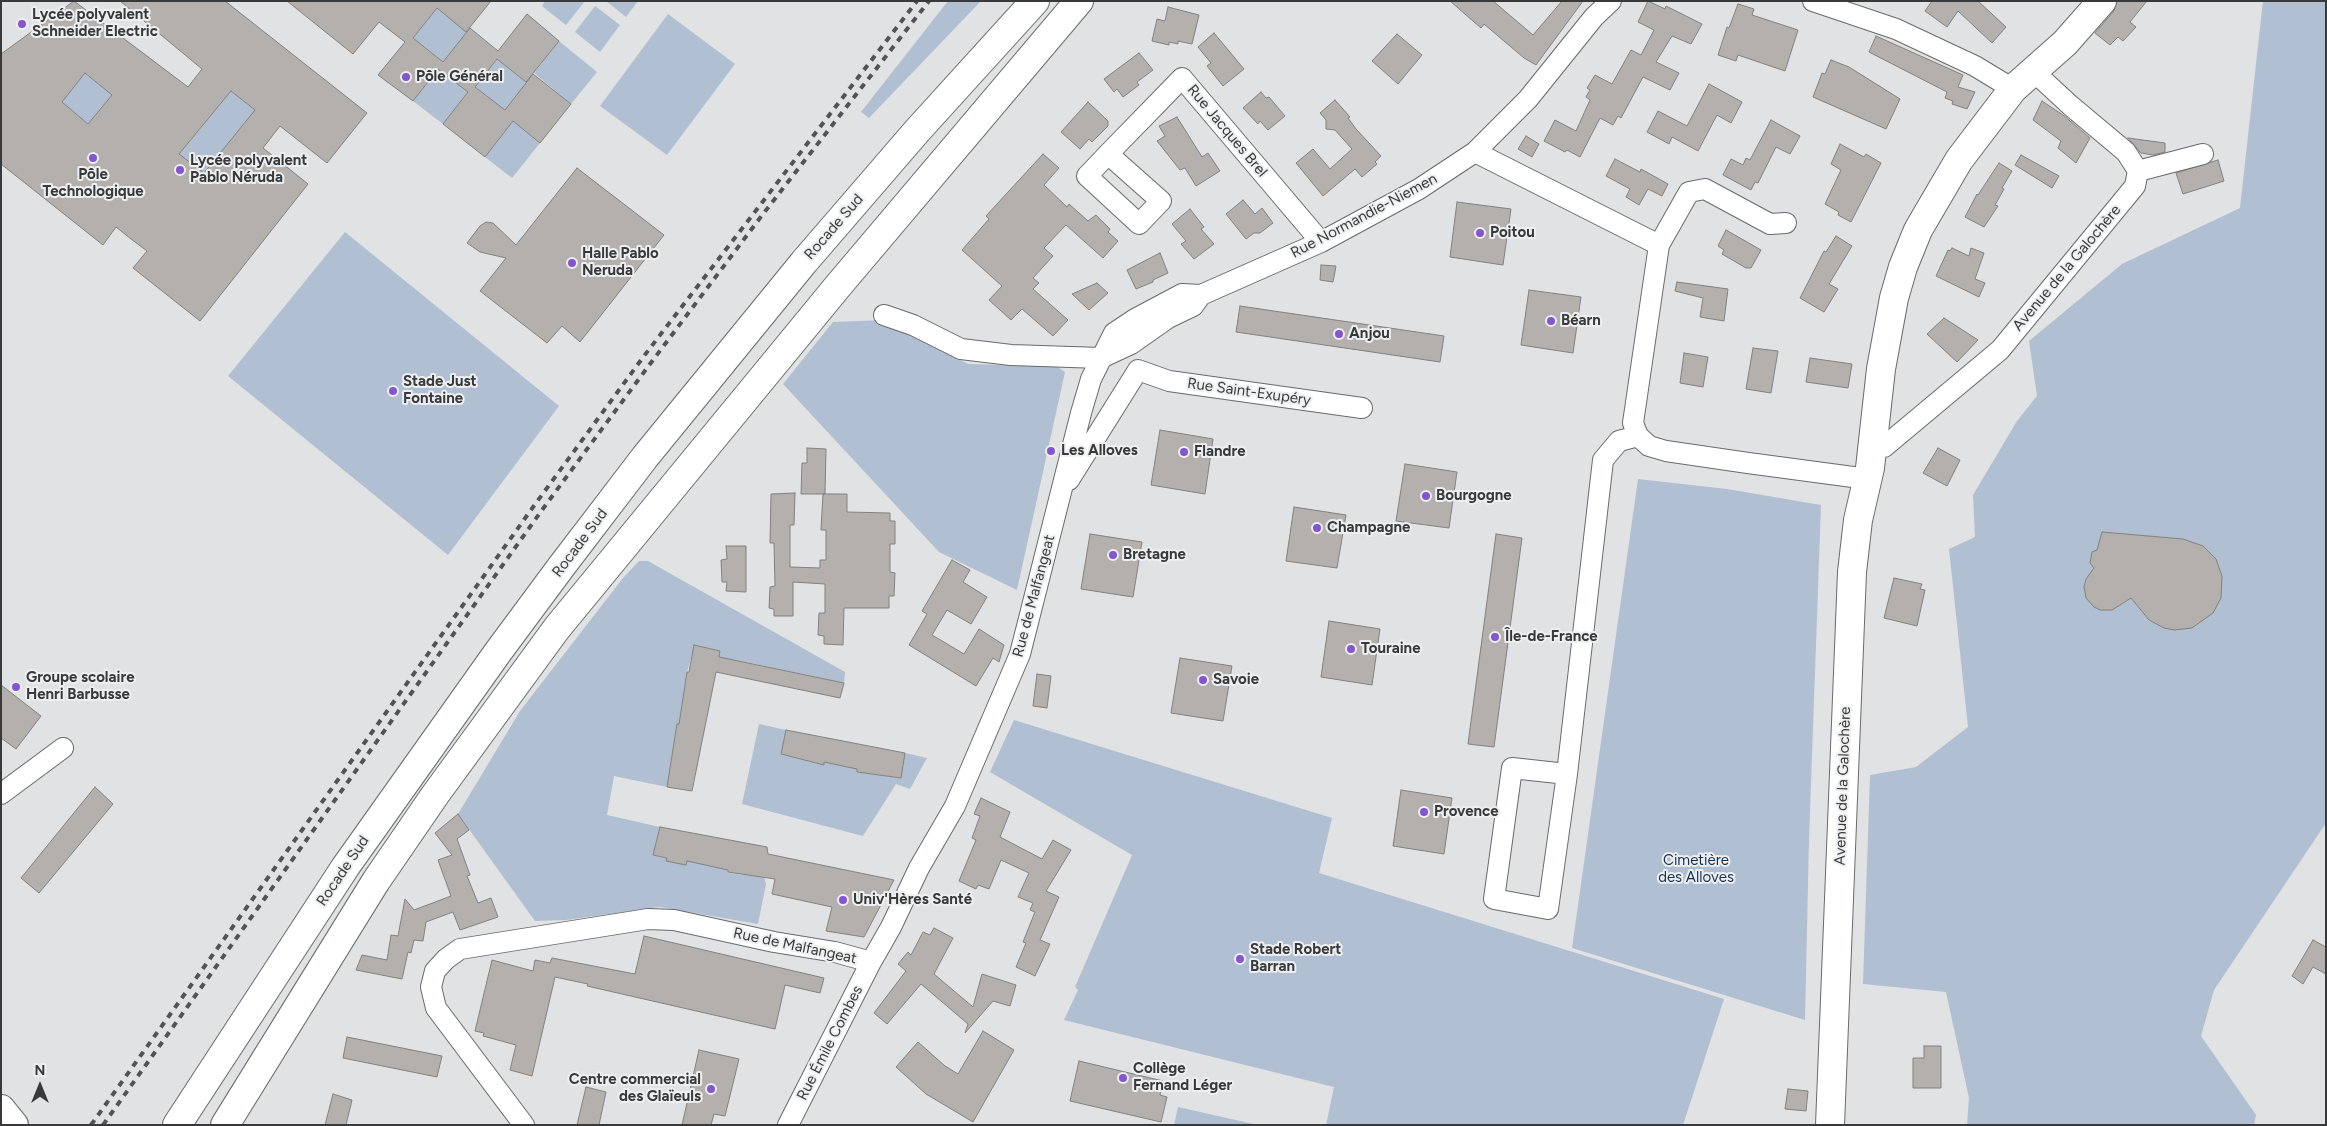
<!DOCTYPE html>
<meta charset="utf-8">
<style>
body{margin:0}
#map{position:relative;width:2327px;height:1126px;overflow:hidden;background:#e0e2e4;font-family:Figtree,sans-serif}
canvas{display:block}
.frame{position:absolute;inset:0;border:2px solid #38393a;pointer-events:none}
.north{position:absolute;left:15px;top:1061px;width:50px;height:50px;-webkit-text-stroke:4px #edeff1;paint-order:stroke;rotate:0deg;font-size:14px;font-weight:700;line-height:20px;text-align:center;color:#38393a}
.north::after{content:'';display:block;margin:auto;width:18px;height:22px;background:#38393a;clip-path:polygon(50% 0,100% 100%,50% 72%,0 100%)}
</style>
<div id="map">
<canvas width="2327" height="1126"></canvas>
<div class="frame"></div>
<div class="north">N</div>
</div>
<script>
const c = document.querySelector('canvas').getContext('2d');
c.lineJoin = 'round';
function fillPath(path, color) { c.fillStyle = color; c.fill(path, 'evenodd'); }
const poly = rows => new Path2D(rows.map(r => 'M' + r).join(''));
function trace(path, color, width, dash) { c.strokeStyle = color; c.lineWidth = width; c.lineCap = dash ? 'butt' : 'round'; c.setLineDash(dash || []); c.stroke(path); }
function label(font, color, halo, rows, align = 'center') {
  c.font = font + ' Figtree,sans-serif'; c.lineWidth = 4; c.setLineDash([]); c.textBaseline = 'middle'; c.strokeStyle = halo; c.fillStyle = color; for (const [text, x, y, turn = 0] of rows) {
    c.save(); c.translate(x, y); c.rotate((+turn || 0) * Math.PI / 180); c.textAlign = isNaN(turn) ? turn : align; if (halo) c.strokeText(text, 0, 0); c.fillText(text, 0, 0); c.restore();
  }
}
const green = poly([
 [545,1,585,1,566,25,542,6],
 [606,1,638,1,626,17],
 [948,1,981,1,869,118,861,112],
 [2263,1,2326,1,2326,823,2214,990,2201,1036,2256,1115,2254,1125,1967,1125,1969,1098,1946,992,1863,984,1870,775,1916,767,1968,727,1949,549,1975,537,1973,495,2017,421,2037,396,2029,341,2122,264,2240,208],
 [595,6,620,25,600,52,575,32],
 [437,8,467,32,443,62,413,38],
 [668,14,735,64,667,155,600,106],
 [559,41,597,72,571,104,534,73],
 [497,59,527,83,505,110,475,87],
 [438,69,468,92,443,124,413,101],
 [85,73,112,95,88,124,62,102],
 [231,91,255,110,204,173,179,154],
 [513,121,540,143,512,178,485,157],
 [345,232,559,406,448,555,228,376],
 [884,320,968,364,1056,366,1065,372,1017,590,939,552,783,384,833,322],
 [1638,479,1727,489,1821,505,1809,839,1805,1020,1572,948],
 [639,561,648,561,845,672,844,683,741,661,716,671,719,651,695,645,687,672,679,724,677,724,667,787,614,776,607,815,660,827,653,855,667,858,666,861,687,861,728,870,728,873,764,877,766,884,758,924,660,907,566,920,535,921,458,814,520,711,623,578],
 [1014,720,1332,818,1319,873,1724,999,1683,1125,1326,1125,1334,1087,1064,1020,1078,990,1075,987,1132,855,990,772],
 [759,724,786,730,781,754,823,765,824,762,857,769,857,772,900,778,905,753,927,758,910,789,896,784,863,836,742,804],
 [1178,1107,1258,1125,1174,1125]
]);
const building = poly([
 [74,1,188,87,202,69,120,1,225,1,367,113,327,163,280,126,263,148,308,184,200,321,133,268,147,251,131,239,116,227,103,245,1,164,1,54,74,1],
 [85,73,112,95,88,124,62,102,85,73],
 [231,91,255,110,204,173,179,154,231,91],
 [287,1,491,1,466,32,437,8,413,38,443,62,470,28,498,51,527,14,559,41,526,82,497,59,475,87,505,110,533,74,571,104,540,143,513,121,485,157,443,124,468,92,438,69,413,101,378,75,405,42,379,22,353,54,287,1],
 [1450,1,1493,1,1533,35,1562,1,1583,1,1536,65,1524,58,1484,24,1481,28,1450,1],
 [1648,1,1665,9,1666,6,1702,24,1691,44,1672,36,1656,62,1679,73,1670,90,1643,77,1621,118,1618,116,1613,125,1600,118,1580,157,1567,150,1565,152,1544,141,1555,120,1576,131,1590,100,1586,97,1590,90,1587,88,1595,75,1612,84,1631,50,1641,55,1654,30,1638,22,1648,1],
 [1932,1,1978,1,2006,27,1992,43,1958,11,1947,27,1925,11,1932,1],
 [2117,1,2147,1,2130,22,2136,27,2123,41,2118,37,2110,45,2095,33,2114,11,2117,1],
 [1738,4,1754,9,1752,15,1798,30,1785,71,1738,55,1736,61,1718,55,1727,27,1729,28,1738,4],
 [1168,7,1199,15,1192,44,1178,41,1178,44,1169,42,1169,45,1152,41,1157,19,1165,21,1168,7],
 [1214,33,1244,69,1223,86,1207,66,1211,63,1198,47,1214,33],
 [1397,34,1422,55,1398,84,1372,61,1397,34],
 [1876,36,1963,75,1958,87,1975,92,1967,109,1952,104,1953,101,1945,98,1947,92,1869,52,1876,36],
 [1139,53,1153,70,1137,82,1139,85,1123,97,1117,89,1114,92,1104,79,1139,53],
 [1831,60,1849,67,1900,99,1886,129,1813,97,1822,73,1825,74,1831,60],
 [1709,84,1742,102,1731,123,1717,115,1698,151,1672,137,1669,144,1647,132,1658,111,1687,126,1709,84],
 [1261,92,1266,98,1269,97,1285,116,1268,130,1260,121,1258,124,1243,108,1261,92],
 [1335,100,1350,117,1348,118,1356,129,1381,156,1375,162,1377,164,1362,177,1355,169,1323,196,1296,163,1313,149,1330,169,1352,149,1335,130,1326,129,1326,120,1320,113,1335,100],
 [2042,101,2063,115,2090,138,2076,163,2058,148,2061,141,2033,120,2042,101],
 [1088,102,1108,121,1108,126,1092,142,1089,139,1080,149,1061,132,1088,102],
 [1177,117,1202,157,1208,153,1220,171,1196,186,1185,168,1180,170,1157,141,1165,136,1159,126,1177,117],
 [1771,120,1800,136,1790,154,1776,147,1758,183,1755,182,1751,190,1723,175,1731,159,1743,165,1746,158,1750,160,1771,120],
 [1526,136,1539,144,1532,157,1518,149,1526,136],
 [2128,138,2165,143,2165,152,2153,155,2141,153,2128,138],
 [1840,144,1864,157,1866,154,1881,163,1851,222,1838,215,1839,212,1825,204,1841,170,1831,164,1840,144],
 [1043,154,1059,168,1044,185,1067,207,1069,204,1088,221,1096,215,1110,229,1108,232,1118,241,1103,258,1066,225,1044,248,1053,256,1033,278,1039,283,1033,289,1068,320,1053,336,1022,309,1011,320,989,300,1002,286,962,250,989,219,986,216,1043,154],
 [2021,155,2059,176,2052,188,2015,165,2021,155],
 [1615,159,1640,172,1641,169,1668,184,1662,196,1648,189,1639,205,1626,197,1630,189,1606,176,1615,159],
 [2218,160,2224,181,2183,194,2176,173,2218,160],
 [1999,163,2012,171,2002,188,2004,189,1995,205,1998,206,1984,227,1965,217,1977,194,1978,195,1999,163],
 [577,168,664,235,580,342,562,326,547,343,480,291,506,258,480,252,467,243,480,226,486,222,493,223,516,245,577,168],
 [1243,200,1255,214,1262,208,1273,223,1260,233,1254,233,1246,239,1226,214,1243,200],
 [1457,202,1511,209,1503,265,1450,257,1457,202],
 [1190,209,1204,227,1201,229,1214,244,1194,259,1181,244,1186,241,1172,224,1190,209],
 [1726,230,1761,250,1751,268,1746,268,1722,254,1724,250,1718,246,1726,230],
 [1836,236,1852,246,1829,284,1838,289,1824,312,1800,298,1824,251,1826,252,1836,236],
 [1952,248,1969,256,1971,248,1984,253,1975,279,1985,283,1979,297,1936,276,1948,250,1950,251,1952,248],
 [1160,253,1168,273,1153,280,1153,282,1136,289,1127,270,1160,253],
 [1321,265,1336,266,1333,282,1320,280,1321,265],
 [1677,282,1728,289,1724,321,1700,317,1703,298,1675,291,1677,282],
 [1097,283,1108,293,1089,310,1072,294,1097,283],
 [1529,290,1581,297,1573,353,1521,345,1529,290],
 [1240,306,1444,336,1440,362,1236,332,1240,306],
 [1944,318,1978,340,1957,362,1927,334,1944,318],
 [1753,348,1778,351,1771,393,1746,389,1753,348],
 [1684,353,1708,357,1703,387,1680,383,1684,353],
 [1810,358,1852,364,1848,388,1806,382,1810,358],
 [1160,430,1213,439,1205,494,1151,485,1160,430],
 [807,448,826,449,825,494,801,494,802,463,807,463,807,448],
 [1938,448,1960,460,1947,486,1923,473,1938,448],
 [1405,464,1457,472,1449,528,1396,521,1405,464],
 [795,493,794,525,790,525,790,567,820,568,820,560,826,560,826,530,821,530,823,494,847,494,847,512,890,513,890,521,895,521,895,544,890,544,890,572,895,573,894,596,889,596,889,608,844,608,843,645,824,644,824,636,818,635,819,613,825,613,825,584,793,582,793,616,774,616,774,609,769,608,770,587,775,586,774,543,770,543,771,494,795,493],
 [1294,507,1346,515,1337,568,1286,561,1294,507],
 [2102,532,2183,539,2203,546,2216,559,2222,576,2221,598,2213,613,2192,628,2174,630,2164,628,2149,620,2131,598,2112,610,2100,610,2094,607,2086,598,2084,587,2086,579,2094,568,2090,563,2092,552,2097,550,2102,532],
 [1090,534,1142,542,1133,597,1081,589,1090,534],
 [1496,534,1522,538,1494,747,1468,744,1496,534],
 [726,546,746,546,746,592,726,591,727,582,722,582,721,560,727,559,726,546],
 [952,560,970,570,963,582,987,597,971,624,947,610,932,635,964,654,979,629,1004,645,999,662,993,658,976,686,909,645,927,614,922,611,952,560],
 [1894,578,1922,584,1920,589,1925,590,1917,626,1884,618,1894,578],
 [1329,621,1380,629,1372,685,1321,677,1329,621],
 [694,645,720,651,719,657,844,683,840,698,716,672,692,791,667,787,677,724,679,724,687,672,689,672,694,645],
 [1180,658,1232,666,1223,721,1171,713,1180,658],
 [1037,674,1051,676,1047,708,1033,706,1037,674],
 [1,685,41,716,16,749,1,738,1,685],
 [786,730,905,753,901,778,857,772,857,769,824,762,824,765,781,754,786,730],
 [95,787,113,804,39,893,21,878,95,787],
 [1401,790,1452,798,1444,854,1393,846,1401,790],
 [981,798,1010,812,1000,837,1042,859,1053,840,1071,850,1046,891,1059,897,1040,940,1050,944,1035,976,1016,967,1026,943,1023,942,1035,912,1030,910,1033,903,1018,897,1029,873,1001,860,989,889,978,885,976,889,959,881,976,840,972,838,980,816,974,814,981,798],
 [458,814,469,830,457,839,470,875,467,876,478,903,491,898,498,917,460,930,453,912,426,922,423,941,414,940,411,953,408,952,402,979,356,970,362,955,387,960,391,935,398,936,405,899,414,910,451,896,438,860,452,855,435,833,458,814],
 [660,827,767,847,768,854,894,880,864,937,826,931,832,907,772,894,775,879,728,872,728,870,687,861,686,865,666,861,667,858,653,855,660,827],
 [934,928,953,938,934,974,973,1007,982,974,1016,985,1010,1006,993,1001,965,1033,968,1024,921,984,887,1024,874,1013,906,971,898,964,908,952,911,955,923,932,930,935,934,928],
 [644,936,824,978,820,993,785,985,775,1029,587,986,588,984,555,977,532,1076,510,1070,516,1045,483,1036,484,1033,475,1031,492,960,533,971,535,960,550,963,552,958,635,974,644,936],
 [2313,940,2326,947,2326,974,2313,967,2303,984,2292,976,2313,940],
 [983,1031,1014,1050,973,1122,926,1094,896,1067,918,1042,945,1066,958,1074,983,1031],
 [347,1037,442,1056,437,1077,343,1058,347,1037],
 [1924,1046,1941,1046,1941,1088,1913,1088,1913,1058,1924,1058,1924,1046],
 [699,1050,739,1059,725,1116,714,1114,711,1125,682,1125,699,1050],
 [1079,1061,1163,1081,1160,1095,1167,1097,1161,1122,1070,1101,1079,1061],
 [586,1087,606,1092,599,1125,577,1125,586,1087],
 [1788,1089,1808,1091,1806,1111,1785,1109,1788,1089],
 [333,1094,352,1100,346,1125,325,1125,333,1094]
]);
const street = poly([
 [1813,1,1896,29,1975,66,2013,89],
 [1475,152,1659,245,1633,423,1638,436,1649,446,1666,451,1748,463,1868,479],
 [1108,154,1161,201,1139,224,1087,176,1108,154,1182,78,1321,242],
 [2138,171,2203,154],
 [1659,245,1689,192,1705,189,1770,224,1786,223],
 [884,315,913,325,961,349,1011,355,1101,358,1131,344,1168,318,1193,306,1201,295],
 [1873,449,1884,447,2000,350,2135,186,2138,171,2126,152,2071,106,2044,81,2034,70],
 [1069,480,1138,370,1169,381,1362,408],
 [1567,774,1512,768,1494,899,1548,909,1567,774,1603,460,1619,441,1638,436],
 [1,794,63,748],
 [524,1125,436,1008,431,987,435,971,446,959,460,949,648,919,674,920,774,942,835,952,871,962],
 [788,1125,871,962,891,927,919,868,955,806,1020,654,1081,413,1091,379,1114,333,1135,319,1182,294,1201,295,1321,242,1419,189,1475,152,1528,99,1594,17,1611,1]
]);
const secondary = poly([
 [1,1109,14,1125],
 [1830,1125,1852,572,1858,520,1870,468,1881,369,1894,298,1903,267,1918,230,1959,160,2013,89,2065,43,2102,1]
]);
const highway = poly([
 [177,1125,346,866,498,652,561,567,645,457,804,262,917,131,1035,1],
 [225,1125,376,881,435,795,557,628,838,286,1079,1]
]);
const rail = poly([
 [91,1125,536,503,644,356,917,1],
 [103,1125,542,510,650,364,763,214,929,1]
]);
const markers = [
 [22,24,5,"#8355ce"],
 [406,77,5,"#8355ce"],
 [93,158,5,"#8355ce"],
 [180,170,5,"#8355ce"],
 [1480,233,5,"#8355ce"],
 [572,263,5,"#8355ce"],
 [1551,321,5,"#8355ce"],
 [1339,334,5,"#8355ce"],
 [393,391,5,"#8355ce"],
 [1051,451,5,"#8355ce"],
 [1184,452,5,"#8355ce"],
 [1426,496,5,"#8355ce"],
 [1317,528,5,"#8355ce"],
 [1113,555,5,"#8355ce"],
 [1495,637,5,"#8355ce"],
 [1351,649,5,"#8355ce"],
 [1203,680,5,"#8355ce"],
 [16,687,5,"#8355ce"],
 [1424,812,5,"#8355ce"],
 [843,900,5,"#8355ce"],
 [1240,959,5,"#8355ce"],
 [1123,1078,5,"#8355ce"],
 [711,1089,5,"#8355ce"]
];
const poiNames = [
 ["Lycée polyvalent",32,15],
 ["Schneider Electric",32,32],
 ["Pôle Général",416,77],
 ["Lycée polyvalent",190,161],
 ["Pablo Néruda",190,178],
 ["Pôle",93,175,"center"],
 ["Technologique",93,192,"center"],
 ["Poitou",1490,233],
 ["Halle Pablo",582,254],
 ["Neruda",582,271],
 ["Béarn",1561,321],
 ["Anjou",1349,334],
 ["Stade Just",403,382],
 ["Fontaine",403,399],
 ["Les Alloves",1061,451],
 ["Flandre",1194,452],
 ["Bourgogne",1436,496],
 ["Champagne",1327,528],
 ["Bretagne",1123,555],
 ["Île-de-France",1505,637],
 ["Touraine",1361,649],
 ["Groupe scolaire",26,678],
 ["Henri Barbusse",26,695],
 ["Savoie",1213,680],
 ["Provence",1434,812],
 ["Univ'Hères Santé",853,900],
 ["Stade Robert",1250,950],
 ["Barran",1250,967],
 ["Collège",1133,1069],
 ["Fernand Léger",1133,1086],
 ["Centre commercial",701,1080,"right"],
 ["des Glaïeuls",701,1097,"right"]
];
const streetNames = [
 ["Rue Jacques Brel",1227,131,50],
 ["Rue Normandie-Niemen",1364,216,-28],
 ["Rocade Sud",834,227,-49],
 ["Avenue de la Galochère",2067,268,-50],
 ["Rue Saint-Exupéry",1249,392,8],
 ["Rocade Sud",580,543,-53],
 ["Rue de Malfangeat",1034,596,-75],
 ["Avenue de la Galochère",1843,786,-88],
 ["Rocade Sud",343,871,-56],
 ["Rue de Malfangeat",795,946,12],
 ["Rue Émile Combes",830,1043,-63]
];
const parkNames = [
 ["Cimetière",1696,861],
 ["des Alloves",1696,878]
];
fillPath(green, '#b1bfd3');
fillPath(building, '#b3b0ae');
trace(building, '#83817f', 1);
trace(street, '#686a6c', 22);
trace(secondary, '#686a6c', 30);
trace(highway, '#686a6c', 30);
trace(street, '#fff', 20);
trace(secondary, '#fff', 28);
trace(highway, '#fff', 28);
trace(rail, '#525354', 4, [6, 6]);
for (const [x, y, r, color] of markers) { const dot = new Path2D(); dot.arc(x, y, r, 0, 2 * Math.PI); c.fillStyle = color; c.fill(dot); trace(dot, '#edeff1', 2); }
label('bold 15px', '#38393a', '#edeff1', poiNames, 'left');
label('15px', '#38393a', '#edeff1', streetNames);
label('15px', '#163154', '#edeff1', parkNames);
</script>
